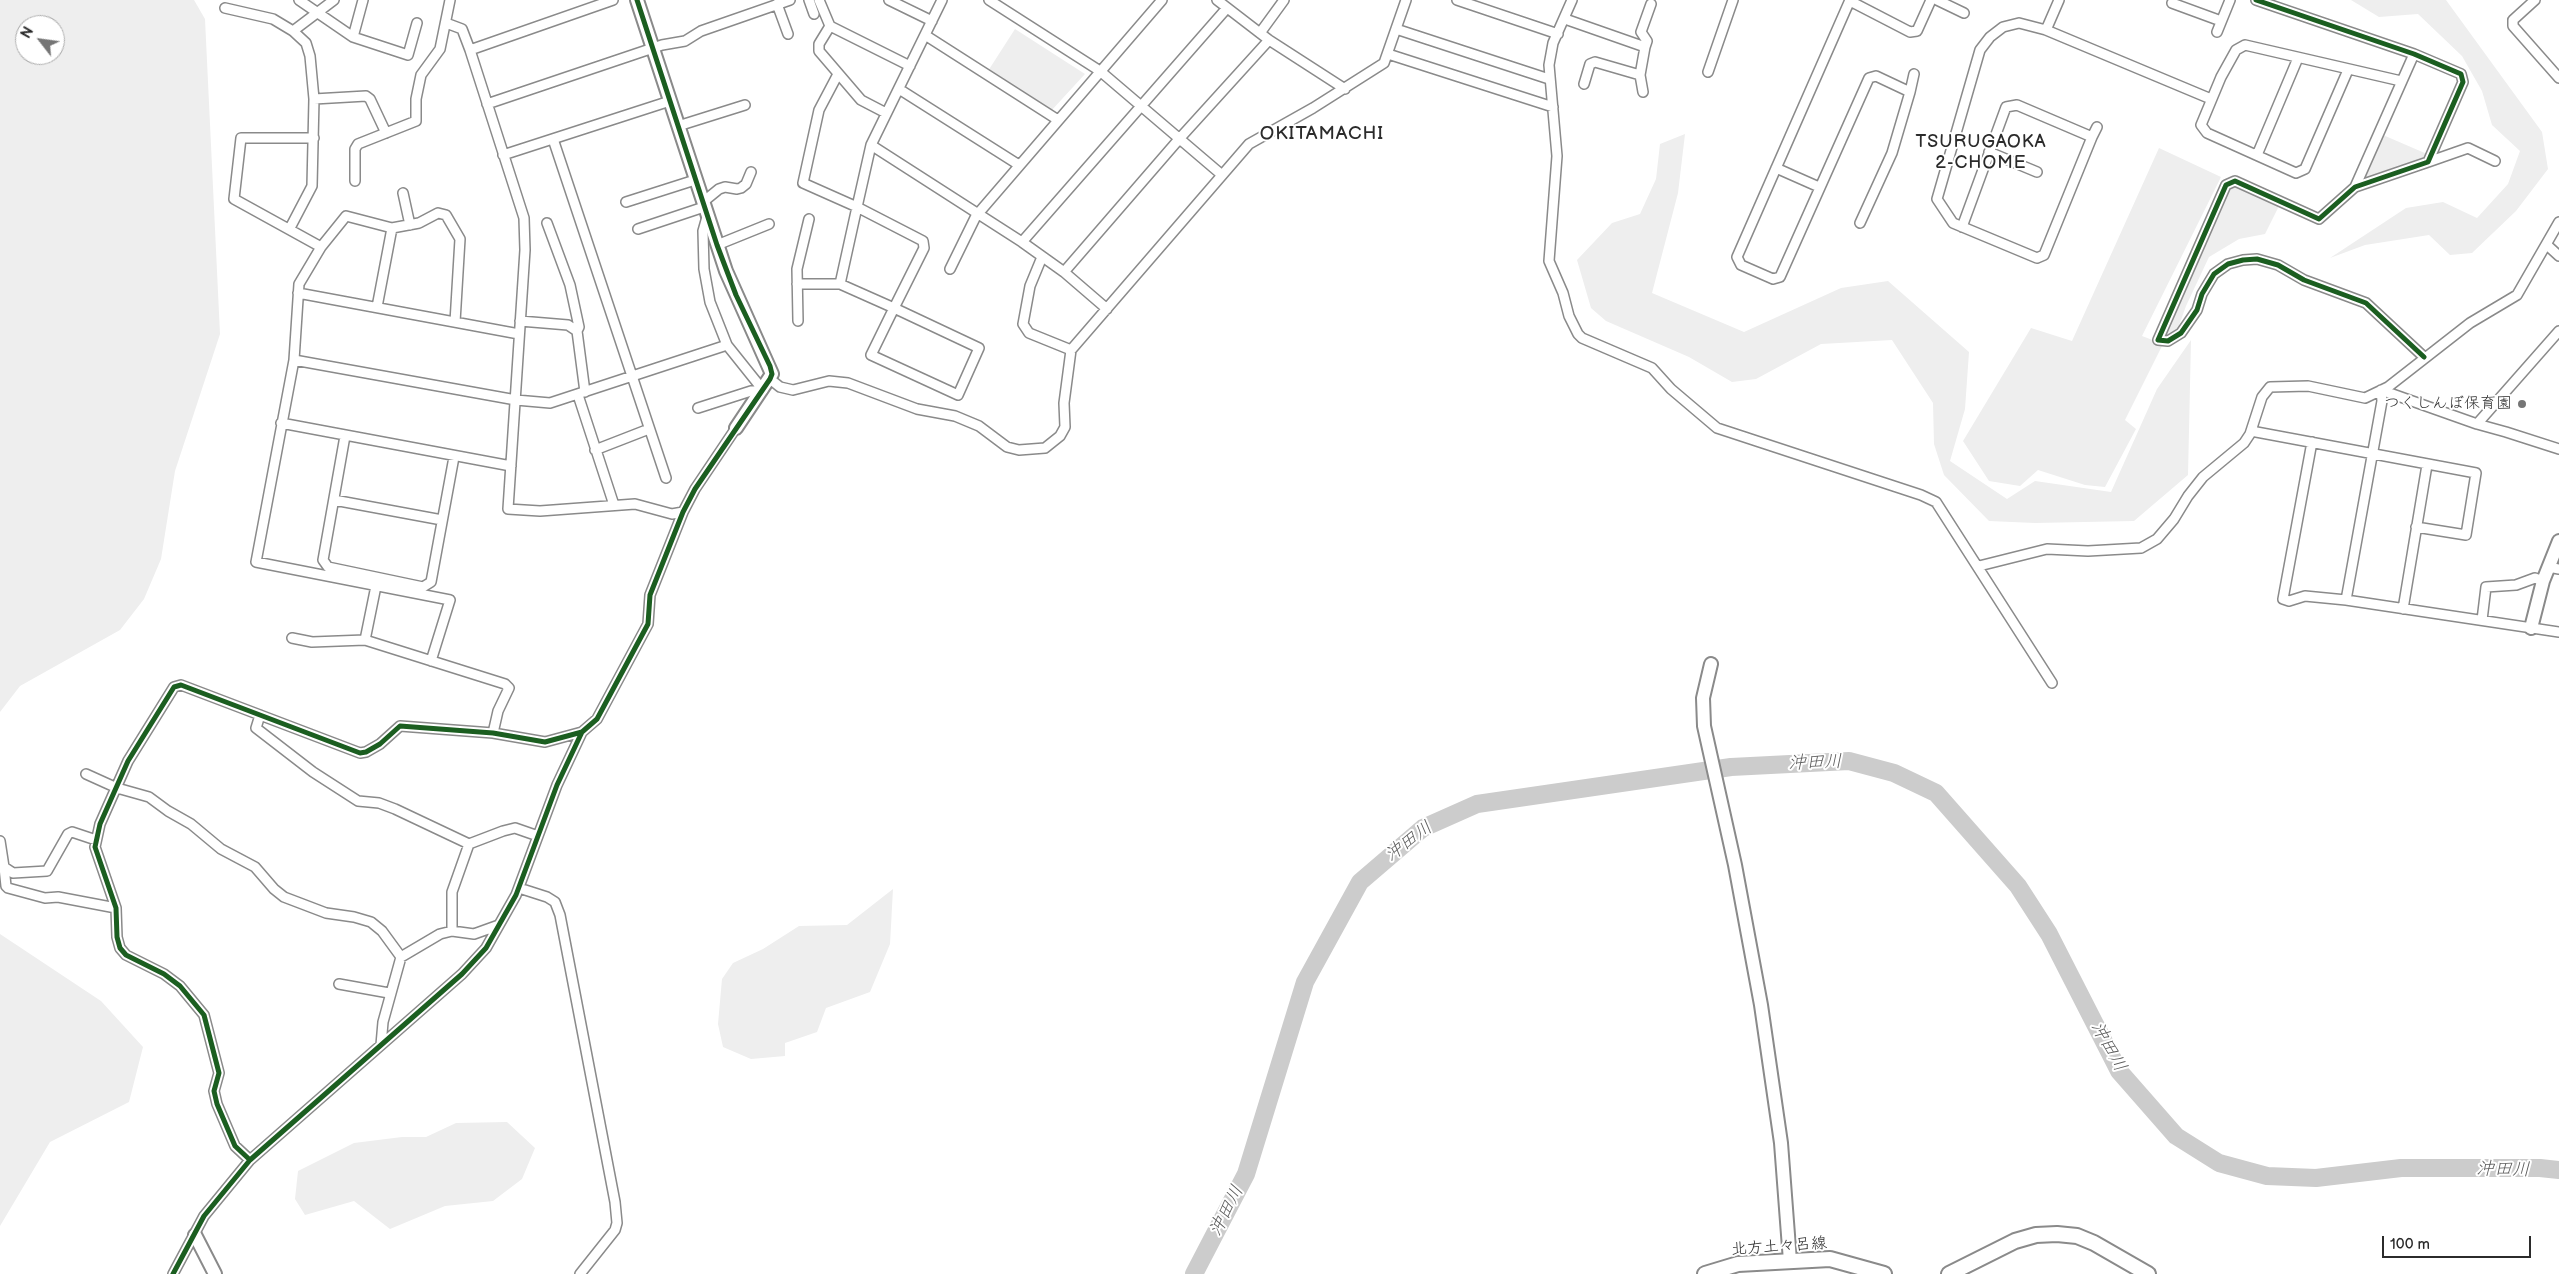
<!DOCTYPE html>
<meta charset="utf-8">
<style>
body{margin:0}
#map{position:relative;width:2559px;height:1274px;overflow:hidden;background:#fff;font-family:"Balsamiq Sans",sans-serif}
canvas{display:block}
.north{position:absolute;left:15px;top:15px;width:50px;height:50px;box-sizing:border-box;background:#fff;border:1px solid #aaa;border-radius:50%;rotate:300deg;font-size:14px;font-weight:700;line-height:20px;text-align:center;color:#2b2b2b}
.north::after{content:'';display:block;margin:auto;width:18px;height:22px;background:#757575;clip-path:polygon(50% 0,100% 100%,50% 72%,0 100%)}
.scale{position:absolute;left:2382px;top:1236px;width:149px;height:22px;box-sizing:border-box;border:2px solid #2b2b2b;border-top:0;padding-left:6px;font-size:15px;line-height:18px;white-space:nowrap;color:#2b2b2b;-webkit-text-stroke:4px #fff;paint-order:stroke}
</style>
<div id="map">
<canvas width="2559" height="1274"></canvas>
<div class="north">N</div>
<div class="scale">100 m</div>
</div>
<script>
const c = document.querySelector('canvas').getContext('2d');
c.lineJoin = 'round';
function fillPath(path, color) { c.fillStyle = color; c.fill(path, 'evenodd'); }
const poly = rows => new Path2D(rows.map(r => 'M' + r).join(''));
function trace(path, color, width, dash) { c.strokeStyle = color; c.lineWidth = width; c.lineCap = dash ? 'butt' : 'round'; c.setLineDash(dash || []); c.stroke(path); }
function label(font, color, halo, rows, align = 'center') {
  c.font = font + ' "Balsamiq Sans","Klee One",sans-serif'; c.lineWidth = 4; c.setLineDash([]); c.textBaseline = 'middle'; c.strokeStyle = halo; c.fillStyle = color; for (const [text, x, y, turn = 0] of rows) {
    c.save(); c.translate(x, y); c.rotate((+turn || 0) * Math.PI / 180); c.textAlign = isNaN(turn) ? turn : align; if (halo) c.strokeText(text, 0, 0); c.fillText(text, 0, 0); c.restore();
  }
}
const built = poly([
 [0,0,194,0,205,19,220,334,175,471,161,559,144,599,120,630,20,686,0,712],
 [25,25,55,25,55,55,25,55],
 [2351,0,2446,0,2542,132,2548,169,2516,211,2472,253,2450,255,2429,235,2365,245,2330,258,2406,208,2443,202,2477,218,2508,184,2520,151,2492,125,2482,91,2462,56,2418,14,2379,17],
 [1015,29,1085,74,1051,111,988,71],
 [1685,134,1678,193,1652,293,1744,332,1841,288,1888,281,1969,352,1965,409,1950,461,2007,499,2035,481,2111,492,2157,389,2191,340,2188,475,2134,521,2035,523,1989,521,1944,475,1934,444,1933,403,1892,340,1821,344,1756,379,1732,382,1689,357,1606,321,1591,308,1577,260,1612,223,1640,214,1656,179,1660,144],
 [2383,135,2427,154,2425,158,2368,178,2365,175],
 [2159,148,2221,177,2142,336,2163,344,2125,420,2136,429,2105,487,2085,485,2038,470,2020,486,1989,481,1963,441,2031,328,2072,341],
 [2235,187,2279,206,2265,234,2239,239,2209,257,2186,306,2177,331,2167,337,2164,335,2228,189],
 [893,889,890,944,870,992,826,1008,817,1032,785,1043,785,1056,751,1059,723,1047,718,1024,722,979,733,963,763,949,799,926,847,925],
 [0,934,101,1001,143,1047,129,1102,50,1142,0,1226],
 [507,1122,535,1148,522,1179,493,1201,445,1206,390,1229,354,1201,305,1215,295,1199,298,1171,354,1143,402,1137,426,1137,456,1123]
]);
const river = poly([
 [1194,1274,1246,1174,1305,982,1360,882,1423,828,1477,804,1731,767,1849,761,1894,773,1936,793,2018,886,2049,934,2119,1071,2176,1136,2219,1163,2267,1176,2316,1178,2401,1168,2540,1168,2559,1170]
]);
const street = poly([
 [299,0,353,37,408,55,417,23],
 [809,0,814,14],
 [819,0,830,26,819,44,819,51,861,100,886,113],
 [889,0,932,21],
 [989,0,1100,71,1222,175],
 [1217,0,1269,40,1345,89],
 [1457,0,1558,34],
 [1572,0,1553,43,1549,65,1557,156,1549,261,1563,293,1569,316,1578,334,1582,338,1652,368,1671,389,1717,428,1921,495,1936,502,2052,683],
 [1850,0,1737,257,1741,265,1773,279,1780,277,1869,78,1876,76,1910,92,1892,153,1860,223],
 [1937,0,1964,13],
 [2059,0,2046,30,2211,99],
 [2256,0,2414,54,2461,74,2463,82,2428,162,2355,187,2319,219,2235,181,2226,185,2158,340,2168,341,2181,333,2197,310,2202,294,2214,274,2228,264,2243,260,2257,259,2278,265,2304,280,2366,303,2424,357],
 [2535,0,2513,20,2513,26,2559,78],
 [1850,1,1910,32,1917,31,1931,0],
 [2172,3,2221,21],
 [777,4,788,34],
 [225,8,273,19,293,31,306,43,310,56,314,99,312,186,290,228],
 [1565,19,1645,47,1640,75,1595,62,1590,64,1584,84],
 [446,23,462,29,470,50,524,218,525,250,508,509,540,511,635,504,672,514,683,512],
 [830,26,910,66],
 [1396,29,1549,79],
 [293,31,334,0],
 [2217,32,2230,0],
 [1260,33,1284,0],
 [925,35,1058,120],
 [353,37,363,0],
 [1645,47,1647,41,1641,32,1651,4],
 [470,50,613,0],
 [1388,54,1553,107],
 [2348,70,2305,169,2296,173,2207,133,2201,125,2221,77,2236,50,2245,45,2401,81],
 [1708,72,1733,0],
 [838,74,819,110,803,183,857,207,923,241,924,248,894,308,871,355,958,395,979,348,894,308,840,284,857,207,871,145,942,0],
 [1640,75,1643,92],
 [899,89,1019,165],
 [1910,92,1914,74],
 [314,99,366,96,370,99,386,133],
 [487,104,662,45,685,41,701,31,790,0],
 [678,126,745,105],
 [2092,137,2097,127],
 [314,138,241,138,234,199,321,247],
 [553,139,666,478],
 [871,145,1022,242,1064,272,1107,309],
 [1989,152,2037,172],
 [503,155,670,101],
 [2257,155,2298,58],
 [2428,162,2468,148,2495,161],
 [1776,168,1819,187],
 [355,181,355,149,358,144,416,121,416,99,421,75,440,49,450,0],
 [2355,187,2414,54],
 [403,193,410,225],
 [626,202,695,180],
 [703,202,719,189,725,187,737,189,741,188,746,184,751,172],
 [707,217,703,231,704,269,710,302,727,345,763,390],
 [547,223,570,285,579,327,577,331],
 [1962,227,2006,107,2017,105,2092,137,2044,255,2037,258,1953,223,1937,199,1980,50,1990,37,2003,27,2019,23,2046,30],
 [638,229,704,207],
 [1022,242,1227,8],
 [717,245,769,224],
 [2547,245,2559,256],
 [1042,257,1030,286,1023,324,1029,333,1071,350],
 [950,269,976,216,1162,0],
 [1064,272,1180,138,1269,40],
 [797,284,840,284],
 [298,293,519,334],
 [377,307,392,228],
 [520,321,568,325,577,331,585,392],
 [798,321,797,269,809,219],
 [294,360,516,400,550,403,727,345],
 [770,379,780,387,793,390,829,381,848,383,917,409,955,416,979,426,1007,447,1019,450,1045,448,1060,436,1065,427,1064,403,1071,350,1249,144,1313,108,1384,63,1406,0],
 [578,395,614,505],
 [698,408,751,391,763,390],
 [281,423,511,466],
 [2477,424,2559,331],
 [2251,431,2476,473,2466,535,2416,527],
 [345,436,323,560,328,567,423,587,431,582,454,457],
 [2312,442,2283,599,2289,601,2305,596,2346,600,2559,632],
 [595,450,649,429],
 [334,500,442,520],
 [1979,566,2047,549,2088,551,2141,548,2157,539,2174,519,2188,496,2203,477,2244,443,2250,434,2262,397,2270,387,2308,386,2365,398,2388,387,2470,323,2517,295,2559,222],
 [2548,567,2559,569],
 [2346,600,2382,401,2381,390,2477,424,2506,432,2559,449],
 [2403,609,2427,465],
 [2482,620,2486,587,2516,585,2535,578,2543,581],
 [292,638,312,642,365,640,376,586],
 [365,640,505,684,509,688,498,711,493,733],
 [431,661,450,600,256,562,294,360,299,284,321,247,346,216,392,228,419,223,438,213,446,215,460,239,455,322],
 [260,715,256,728,313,772,358,801,379,803,395,809,469,844,503,831,515,828,538,836],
 [86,774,117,788,149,797,168,811,191,824,221,849,255,867,274,889,284,897,326,913,354,917,371,922,382,931,401,957,440,934,452,931,474,934,499,925],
 [0,841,4,867,13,873,47,871,68,834,72,832,96,840],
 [4,867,6,886,8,888,45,898,58,897,116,908],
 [519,888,547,897,555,902,560,915,615,1202,617,1223,615,1230,580,1274],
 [452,931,452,892,469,844],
 [339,984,389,993],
 [381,1045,383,1022,401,957],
 [250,1160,235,1146,217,1104,214,1091,219,1073,204,1015,180,986,164,974,126,955,120,948,117,937,116,908,95,847,100,824,128,761,174,687,181,685,360,753,366,752,380,744,400,726,493,733,545,742,582,732],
 [173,1274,204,1216,250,1160,462,974,486,948,516,895,557,785,582,732,597,719,648,624,650,595,683,512,695,489,736,428]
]);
const secondary = poly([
 [637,0,726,271,772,374,736,428],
 [2531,628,2543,581,2559,541],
 [1711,664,1703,698,1704,726,1735,865,1761,1005,1781,1143,1790,1261],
 [195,1235,215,1274]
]);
const primary = poly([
 [1705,1274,1738,1264,1830,1259,1884,1274],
 [1949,1274,2015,1241,2036,1235,2057,1234,2077,1236,2094,1243,2148,1274]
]);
const cycleway = poly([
 [2256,0,2414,54,2461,74,2463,82,2428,162,2355,187,2319,219,2235,181,2226,185,2158,340,2168,341,2181,333,2197,310,2202,294,2214,274,2228,264,2243,260,2257,259,2278,265,2304,280,2366,303,2424,357],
 [250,1160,235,1146,217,1104,214,1091,219,1073,204,1015,180,986,164,974,126,955,120,948,117,937,116,908,95,847,100,824,128,761,174,687,181,685,360,753,366,752,380,744,400,726,493,733,545,742,582,732],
 [173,1274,204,1216,250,1160,462,974,486,948,516,895,557,785,582,732,597,719,648,624,650,595,683,512,695,489,770,379,772,374,770,366,736,295,717,245,637,0]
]);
const markers = [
 [2522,404,5,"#757575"]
];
const poiNames = [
 ["つくしんぼ保育園",2512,404]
];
const streetNames = [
 ["北方土々呂線",1779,1247,-4]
];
const neighbourhoodNames = [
 ["TSURUGAOKA",1981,142],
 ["2-CHOME",1981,163]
];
const waterNames = [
 ["沖田川",1815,763,-2],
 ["沖田川",1409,842,-37],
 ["沖田川",2108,1047,61],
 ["沖田川",2503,1170,1],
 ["沖田川",1227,1211,-63]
];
const quarterNames = [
 ["OKITAMACHI",1322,134]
];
fillPath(built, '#eee');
trace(river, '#ccc', 18);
trace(street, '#8a8a8a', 12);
trace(secondary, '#8a8a8a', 16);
trace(primary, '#8a8a8a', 18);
trace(street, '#fff', 9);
trace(secondary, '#fff', 12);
trace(primary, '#fff', 14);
trace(cycleway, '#1b5e20', 5);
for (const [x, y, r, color] of markers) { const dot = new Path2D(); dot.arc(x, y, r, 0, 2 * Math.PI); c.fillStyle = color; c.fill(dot); trace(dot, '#fff', 2); }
label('16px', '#2b2b2b', '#fff', poiNames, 'right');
label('16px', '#2b2b2b', '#fff', streetNames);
c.letterSpacing = '1px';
label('18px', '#2b2b2b', '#fff', neighbourhoodNames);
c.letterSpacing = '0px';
label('italic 18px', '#5c5c5c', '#fff', waterNames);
c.letterSpacing = '1px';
label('19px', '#2b2b2b', '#fff', quarterNames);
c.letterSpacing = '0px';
</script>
